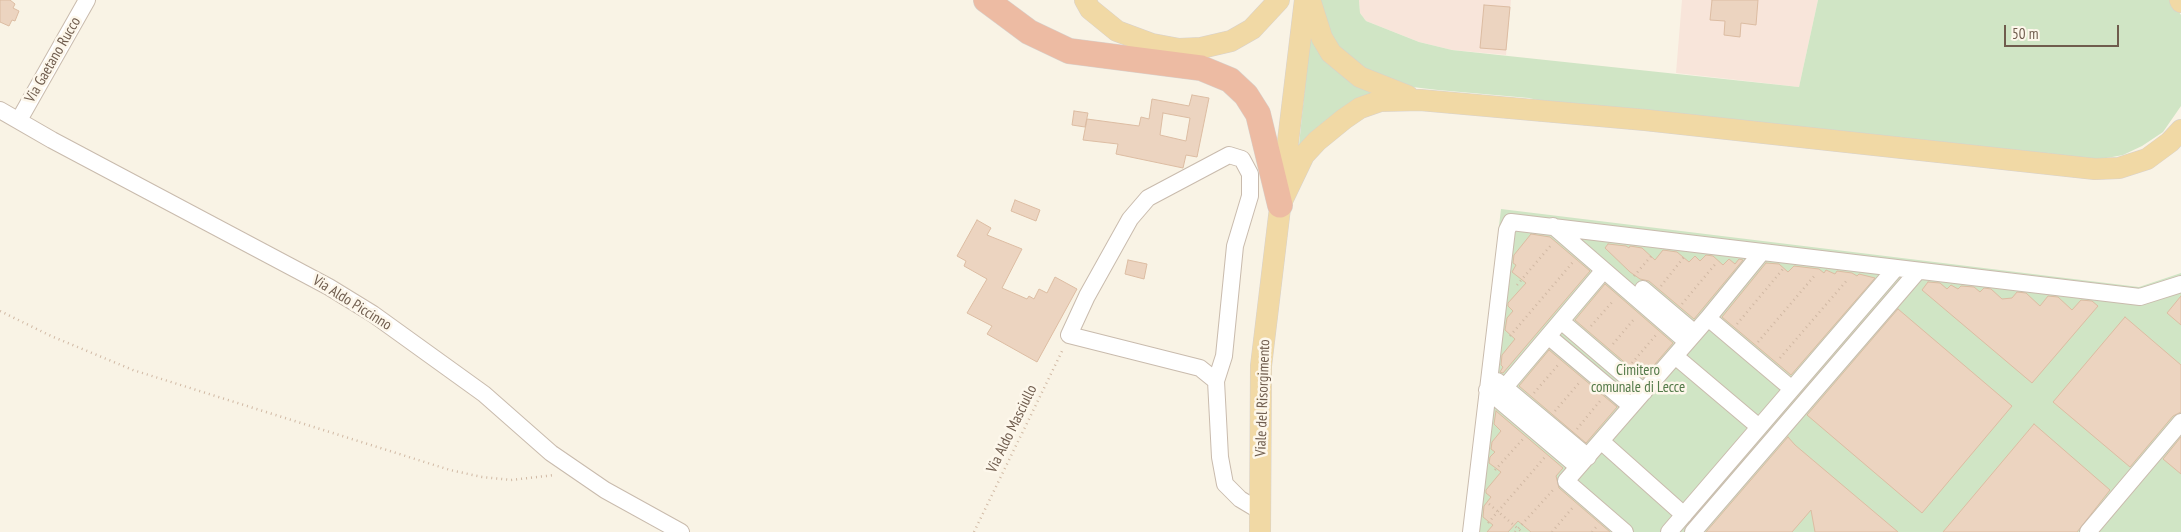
<!DOCTYPE html>
<style>
body{margin:0}
#map{position:relative;width:2181px;height:532px;overflow:hidden;background:#f9f3e5;font-family:"PT Sans Narrow",sans-serif}
canvas{display:block}
.scale{position:absolute;left:2004px;top:25px;width:115px;height:22px;box-sizing:border-box;border:2px solid #6f5c4d;border-top:0;padding-left:6px;font-size:15px;line-height:18px;white-space:nowrap;color:#6f5c4d;-webkit-text-stroke:4px #fdf7eb;paint-order:stroke}
</style>
<div id="map">
<canvas width="2181" height="532"></canvas>
<div class="scale">50 m</div>
</div>
<script>
const c = document.querySelector('canvas').getContext('2d');
c.lineJoin = 'round';
function fillPath(path, color) { c.fillStyle = color; c.fill(path, 'evenodd'); }
const poly = rows => new Path2D(rows.map(r => 'M' + r).join(''));
function trace(path, color, width, dash) { c.strokeStyle = color; c.lineWidth = width; c.lineCap = dash ? 'butt' : 'round'; c.setLineDash(dash || []); c.stroke(path); }
function label(font, color, halo, rows, align = 'center') {
  c.font = font + ' "PT Sans Narrow",sans-serif'; c.lineWidth = 5; c.setLineDash([]); c.textBaseline = 'middle'; c.strokeStyle = halo; c.fillStyle = color; for (const [text, x, y, turn = 0] of rows) {
    c.save(); c.translate(x, y); c.rotate((+turn || 0) * Math.PI / 180); c.textAlign = isNaN(turn) ? turn : align; if (halo) c.strokeText(text, 0, 0); c.fillText(text, 0, 0); c.restore();
  }
}
const commercial = poly([
 [1359,0,1511,0,1506,55,1452,50,1419,42,1366,21,1360,13],
 [1682,0,1818,0,1799,87,1676,73]
]);
const green = poly([
 [1318,0,1359,0,1360,13,1366,21,1419,42,1452,50,1799,87,1818,0,2171,0,2181,15,2181,106,2163,132,2142,146,2123,155,2096,160,1545,102,1529,98,1438,90,1404,86,1355,67,1328,33],
 [1310,37,1379,94,1345,108,1325,121,1299,145],
 [1501,209,2139,287,2181,273,2181,532,1463,532]
]);
const building = poly([
 [0,0,10,0,15,4,13,8,19,11,15,21,12,20,9,26,0,22,0,0],
 [1712,0,1758,0,1756,25,1741,23,1740,37,1724,35,1725,21,1710,20,1712,0],
 [1484,5,1510,7,1506,50,1480,48,1484,5],
 [1192,95,1209,98,1197,157,1186,155,1183,168,1116,154,1118,144,1083,140,1087,119,1139,126,1141,117,1149,119,1152,99,1189,106,1192,95],
 [1163,113,1190,118,1186,141,1160,135,1163,113],
 [1074,111,1088,113,1085,127,1072,125,1074,111],
 [1015,200,1040,210,1036,221,1011,211,1015,200],
 [977,220,991,228,987,235,1022,249,1002,288,1027,299,1029,296,1034,299,1039,289,1047,293,1055,277,1077,289,1037,362,987,334,992,326,967,313,987,279,964,266,966,261,957,256,977,220],
 [1531,234,1550,237,1590,271,1503,373,1500,372,1503,367,1501,365,1502,355,1515,339,1505,330,1507,318,1513,311,1508,306,1508,303,1526,283,1512,272,1516,265,1513,263,1514,255,1531,234],
 [1608,244,1626,246,1629,248,1630,246,1642,248,1655,260,1663,250,1677,252,1689,262,1695,256,1700,261,1706,255,1713,256,1723,265,1729,259,1735,264,1739,259,1743,260,1694,319,1649,281,1640,279,1630,272,1605,248,1608,244],
 [1128,260,1147,264,1144,279,1125,274,1128,260],
 [1766,263,1779,264,1788,272,1794,266,1819,269,1824,273,1826,270,1835,274,1837,271,1852,273,1857,276,1859,274,1875,278,1791,375,1722,317,1766,263],
 [1928,282,1940,283,1947,289,1951,285,1958,289,1961,286,1974,287,1980,292,1984,288,1991,289,2002,299,2012,298,2017,292,2026,293,2040,306,2048,296,2058,297,2072,310,2081,300,2092,301,2098,306,2032,383,1922,290,1928,282],
 [1605,284,1673,343,1643,378,1575,320,1605,284],
 [2181,296,2181,325,2167,313,2181,296],
 [1898,309,2012,406,1922,513,1807,415,1898,309],
 [2125,317,2181,365,2181,412,2173,416,2130,467,2053,402,2125,317],
 [1549,350,1617,407,1586,443,1519,386,1549,350],
 [1496,411,1563,468,1556,476,1559,488,1610,532,1531,532,1518,521,1508,532,1487,532,1493,525,1483,517,1484,506,1491,497,1486,493,1486,490,1501,472,1489,463,1490,457,1495,452,1491,449,1492,442,1501,431,1494,424,1496,411],
 [2034,424,2110,490,2077,532,1943,532,2034,424],
 [1788,437,1795,445,1898,532,1815,532,1811,510,1792,532,1706,532,1788,437],
 [2181,437,2181,474,2163,459,2181,437]
]);
const path = poly([
 [1634,276,1653,254],
 [1517,285,1552,244],
 [1661,286,1684,257],
 [1682,304,1717,262],
 [0,311,51,336,133,370,450,470,482,477,511,480,555,475],
 [1737,324,1783,269],
 [1591,326,1614,300],
 [1510,336,1573,262],
 [1758,342,1816,274],
 [1613,344,1635,318],
 [1780,358,1848,279],
 [1632,363,1656,335],
 [1534,393,1558,365],
 [1555,411,1579,383],
 [1577,429,1600,401],
 [1495,470,1523,439],
 [1489,504,1522,532],
 [1488,523,1545,457],
 [974,532,1063,349],
 [1515,532,1554,489],
 [1552,532,1574,506],
 [1592,532,1597,526]
]);
const minor = poly([
 [0,110,52,140,329,287,373,314,484,394,551,453,605,490,681,532],
 [19,120,87,0],
 [1553,226,1687,342],
 [1643,289,1695,333],
 [1708,318,1792,389],
 [1561,321,1644,392],
 [1548,336,1631,406],
 [1675,356,1759,427],
 [1216,381,1224,356,1235,246,1250,196,1250,174,1242,159,1229,155,1148,198,1130,219,1087,296,1069,335,1200,368,1216,381,1220,457,1225,484,1240,499,1260,511],
 [1497,381,1588,457],
 [1505,387,1604,270],
 [1487,390,1578,467],
 [1601,441,1684,515],
 [1471,532,1507,230,1511,222,2140,297,2181,284],
 [1625,532,1566,481,1708,318,1762,252],
 [1669,532,1896,268],
 [1693,532,1918,271],
 [2088,532,2181,422]
]);
const major = poly([
 [1085,0,1090,9,1117,31,1152,44,1179,49,1201,48,1231,41,1252,29,1279,0],
 [1310,0,1322,38,1331,53,1360,77,1408,96],
 [2180,0,2181,2],
 [1280,205,1304,155,1317,141,1344,119,1360,108,1380,101,1420,100,1645,120,2095,169,2119,168,2147,159,2170,142,2181,130],
 [1260,532,1261,366,1305,0]
]);
const highway = poly([
 [986,0,1029,32,1069,51,1201,68,1230,80,1246,95,1258,114,1280,205]
]);
const streetNames = [
 ["Via Gaetano Rucco",53,60,-60],
 ["Via Aldo Piccinno",352,303,32],
 ["Viale del Risorgimento",1263,398,-88],
 ["Via Aldo Masciullo",1012,429,-64]
];
const parkNames = [
 ["Cimitero",1638,371],
 ["comunale di Lecce",1638,388]
];
fillPath(commercial, '#f8e5da');
fillPath(green, '#d0e5c5');
fillPath(building, '#ecd4c0');
trace(building, '#dcbca2', 1);
trace(minor, '#c9bbad', 18);
trace(major, '#d7d1cd', 22);
trace(highway, '#d7d1cd', 26);
trace(path, '#d0b8a3', 2.5, [1, 4]);
trace(minor, '#fff', 16);
trace(major, '#f1d9a5', 21);
trace(highway, '#edbba3', 25);
label('15px', '#6f5c4d', '#fdf7eb', streetNames);
label('15px', '#547a4a', '#fdf7eb', parkNames);
</script>
